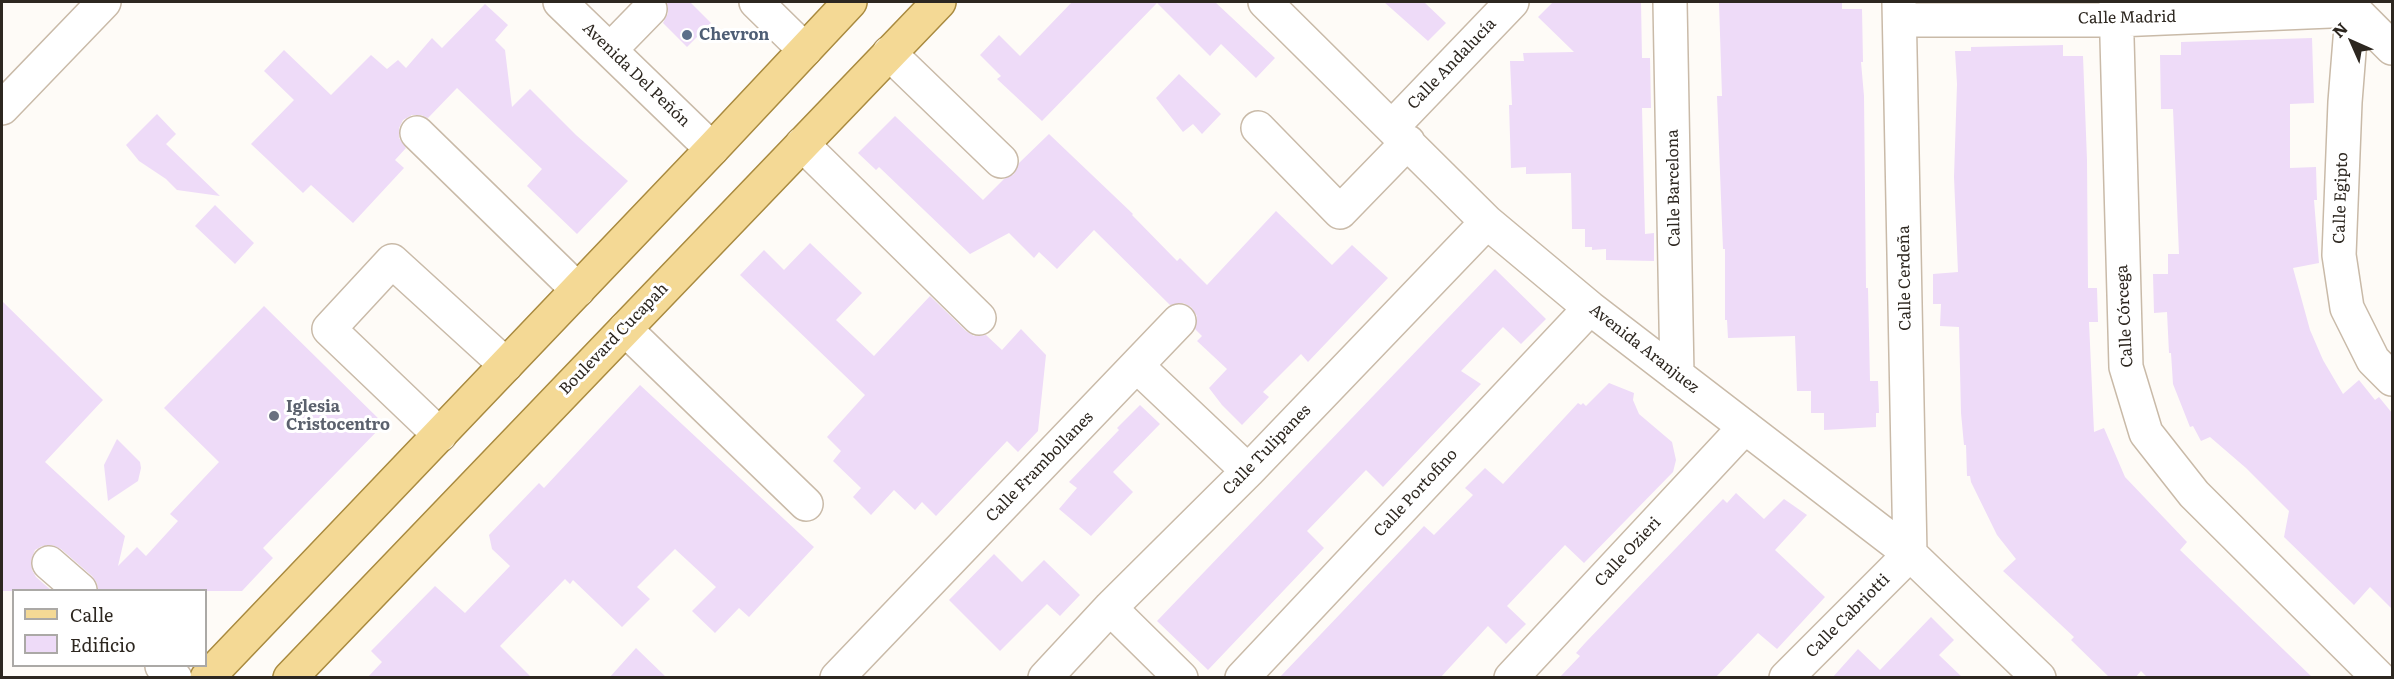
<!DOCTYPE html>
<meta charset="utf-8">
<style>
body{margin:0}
#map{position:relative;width:2394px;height:679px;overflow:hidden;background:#fefbf7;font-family:Literata,serif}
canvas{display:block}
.frame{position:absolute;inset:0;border:3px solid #2d2720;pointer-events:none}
.legend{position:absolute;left:12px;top:589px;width:195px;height:78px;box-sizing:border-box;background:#fff;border:2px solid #aba9a6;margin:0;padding:8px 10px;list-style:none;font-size:18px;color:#2d2720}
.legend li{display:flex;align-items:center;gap:12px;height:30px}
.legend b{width:30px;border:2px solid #aba9a6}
.north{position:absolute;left:2322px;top:12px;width:60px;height:60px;-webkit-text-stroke:4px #fff;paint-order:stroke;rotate:315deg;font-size:16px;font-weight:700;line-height:24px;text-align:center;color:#2d2720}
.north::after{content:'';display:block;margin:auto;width:21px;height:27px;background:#2d2720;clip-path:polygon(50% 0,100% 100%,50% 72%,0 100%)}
</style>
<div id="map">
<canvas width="2394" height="679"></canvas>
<div class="frame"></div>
<ul class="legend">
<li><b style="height:8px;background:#f4d995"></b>Calle</li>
<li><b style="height:16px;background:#eedbf8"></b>Edificio</li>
</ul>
<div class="north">N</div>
</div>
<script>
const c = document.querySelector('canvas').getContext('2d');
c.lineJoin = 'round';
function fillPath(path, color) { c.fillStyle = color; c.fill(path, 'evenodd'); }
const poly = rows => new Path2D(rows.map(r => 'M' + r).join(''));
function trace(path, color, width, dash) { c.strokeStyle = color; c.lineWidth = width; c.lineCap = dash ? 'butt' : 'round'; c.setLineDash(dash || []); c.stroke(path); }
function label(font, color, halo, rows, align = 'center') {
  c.font = font + ' Literata,serif'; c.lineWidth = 6; c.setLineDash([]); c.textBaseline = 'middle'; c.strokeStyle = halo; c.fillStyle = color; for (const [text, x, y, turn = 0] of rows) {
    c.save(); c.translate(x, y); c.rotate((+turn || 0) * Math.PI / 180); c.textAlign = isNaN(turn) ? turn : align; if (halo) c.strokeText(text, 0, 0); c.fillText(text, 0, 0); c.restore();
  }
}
const building = poly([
 [667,2,690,2,711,23,687,47,663,23,668,13],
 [1072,2,1215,2,1275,58,1256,78,1221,44,1210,56,1157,3,1042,121,997,79,1001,76,980,55,999,35,1020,56],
 [1384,2,1424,2,1446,23,1428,41],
 [1553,2,1641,2,1642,58,1650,58,1651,108,1642,108,1645,234,1654,233,1654,261,1606,260,1606,249,1592,250,1592,247,1585,247,1585,229,1572,229,1571,173,1526,174,1526,167,1511,168,1509,105,1512,105,1510,61,1524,61,1523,53,1574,52,1538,17],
 [1737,2,1842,2,1842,9,1862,9,1863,62,1861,62,1864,96,1866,288,1868,288,1870,381,1878,381,1879,413,1876,413,1876,427,1824,430,1824,413,1811,413,1811,391,1797,391,1795,336,1728,338,1727,320,1725,320,1725,249,1723,249,1717,96,1722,96,1719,3],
 [485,4,508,25,495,40,505,50,512,107,530,89,576,135,628,181,577,234,527,186,542,169,457,88,428,118,421,115,412,115,403,120,399,128,399,138,406,148,395,160,404,168,353,223,311,185,303,193,251,144,294,100,264,71,284,50,331,95,371,55,387,69,398,60,406,68,432,38,442,48],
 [2312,38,2314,103,2290,104,2290,168,2316,167,2317,200,2314,200,2319,263,2293,268,2310,330,2323,360,2343,394,2359,380,2375,400,2379,397,2392,413,2392,609,2370,587,2354,605,2284,537,2289,511,2246,468,2210,437,2201,441,2193,426,2190,427,2173,384,2171,353,2169,353,2167,312,2154,313,2153,274,2168,274,2168,254,2179,254,2173,109,2161,109,2160,55,2181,55,2181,42],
 [2063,45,2063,56,2083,56,2087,160,2088,288,2097,288,2098,322,2089,322,2094,432,2104,428,2125,477,2187,542,2180,550,2313,678,2148,678,2141,671,2135,678,2110,678,2071,640,2074,637,2003,571,2016,559,1997,535,1971,482,1970,476,1967,476,1966,445,1964,445,1961,413,1959,327,1940,326,1941,304,1933,304,1933,274,1958,272,1954,177,1957,84,1955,51,1971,51,1971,47],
 [1179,74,1221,114,1202,134,1193,124,1183,132,1156,98],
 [157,114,176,134,166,144,220,196,177,190,166,179,139,161,126,145],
 [895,116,983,200,1004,179,1014,174,1019,163,1049,134,1133,214,1132,215,1177,261,1180,258,1207,285,1276,211,1332,265,1352,245,1388,278,1308,362,1301,354,1263,392,1269,397,1242,425,1222,405,1209,388,1227,369,1197,341,1202,336,1195,329,1197,316,1191,307,1183,303,1170,305,1094,230,1057,269,1039,252,1034,258,1009,233,970,254,879,167,876,170,858,153],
 [215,205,254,243,235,264,195,226],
 [810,243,862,293,836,320,874,356,930,296,966,331,974,336,986,335,1002,350,1021,329,1046,355,1038,431,1018,452,1007,441,936,516,922,502,915,510,894,490,871,515,853,497,861,488,833,461,841,451,827,437,865,395,740,275,764,250,784,270],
 [1495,269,1546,319,1521,344,1503,327,1461,371,1481,384,1383,487,1366,470,1307,531,1324,548,1208,670,1157,621],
 [2,301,103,400,45,462,125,536,118,566,137,547,146,556,178,521,170,514,219,462,164,408,264,306,384,424,263,548,273,558,242,591,98,591,97,583,92,576,61,549,52,545,42,546,35,550,31,560,32,570,36,577,52,591,2,591],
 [1609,383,1634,393,1633,400,1639,414,1672,442,1676,460,1673,472,1584,563,1565,545,1507,606,1526,624,1506,644,1488,626,1440,678,1279,678,1424,526,1434,535,1473,495,1465,488,1485,468,1503,484,1578,403,1581,405,1583,403,1586,406],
 [640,385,814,547,749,617,739,608,715,633,692,611,716,587,675,549,637,587,650,599,622,627,573,580,570,584,565,579,500,646,532,678,367,678,382,662,371,651,435,586,465,613,510,566,492,549,489,535,539,483,544,488],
 [1140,405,1160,424,1113,472,1133,492,1091,536,1059,509,1077,488,1069,482,1119,430,1117,428],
 [117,439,140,462,141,468,138,481,108,501,104,465],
 [1736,493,1764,519,1784,499,1807,515,1775,550,1825,597,1777,649,1758,633,1715,678,1559,678,1580,656,1576,653,1586,642,1723,499,1727,503],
 [994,554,1022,582,1044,560,1080,595,1060,616,1047,604,1000,651,949,600],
 [1931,617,1954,640,1939,655,1963,678,1832,678,1858,649,1880,670],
 [636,648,667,678,609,678]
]);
const minor = poly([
 [560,2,712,149],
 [756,2,805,50],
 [1265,2,1487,222,1590,308,1910,554,2039,678],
 [1670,2,1677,375],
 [2116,2,2126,367,2146,433,2194,494,2379,678],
 [2353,2,2345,102,2339,255,2347,308,2373,360,2392,379],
 [1900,20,2117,20,2354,10,2392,48],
 [610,50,650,9],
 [889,53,1001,161],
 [2,108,104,2],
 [1392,127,1512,2],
 [1258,128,1340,212,1408,142],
 [417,133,578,290],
 [802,144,979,318],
 [625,329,806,504],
 [1137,366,1248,471],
 [440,435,329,329,392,261,506,365],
 [49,563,80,590],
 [1110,608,1181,678],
 [162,666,175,678],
 [837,678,1179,321],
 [1045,678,1110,608,1248,471,1487,222],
 [1242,678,1590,308],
 [1511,678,1745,427],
 [1786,678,1910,554,1899,2]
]);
const major = poly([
 [207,678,712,149,850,2],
 [290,678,939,2]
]);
const markers = [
 [687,35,6,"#5c6f8a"],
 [274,416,6,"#6b7280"]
];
const streetNames = [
 ["Calle Madrid",2127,18,-1],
 ["Calle Andalucía",1452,64,-46],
 ["Avenida Del Peñón",636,75,44],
 ["Calle Barcelona",1674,188,-91],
 ["Calle Egipto",2341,198,-88],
 ["Calle Cerdeña",1905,278,-91],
 ["Calle Córcega",2125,316,-93],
 ["Boulevard Cucapah",614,339,-46],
 ["Avenida Aranjuez",1644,349,38],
 ["Calle Tulipanes",1267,450,-46],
 ["Calle Frambollanes",1040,467,-46],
 ["Calle Portofino",1416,493,-47],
 ["Calle Ozieri",1628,552,-47],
 ["Calle Cabriotti",1848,616,-45]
];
const serviceNames = [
 ["Chevron",699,35]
];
const worshipNames = [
 ["Iglesia",286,407],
 ["Cristocentro",286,425]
];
fillPath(building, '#eedbf8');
trace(minor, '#c9baa8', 36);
trace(major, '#a98a3f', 36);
trace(minor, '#fff', 33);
trace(major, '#f4d995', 33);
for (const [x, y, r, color] of markers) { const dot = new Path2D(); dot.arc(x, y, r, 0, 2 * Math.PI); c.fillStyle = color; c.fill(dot); trace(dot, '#fff', 2); }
label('16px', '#2d2720', '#fff', streetNames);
label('bold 16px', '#4e5e75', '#fff', serviceNames, 'left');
label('bold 16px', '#5b616d', '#fff', worshipNames, 'left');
</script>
